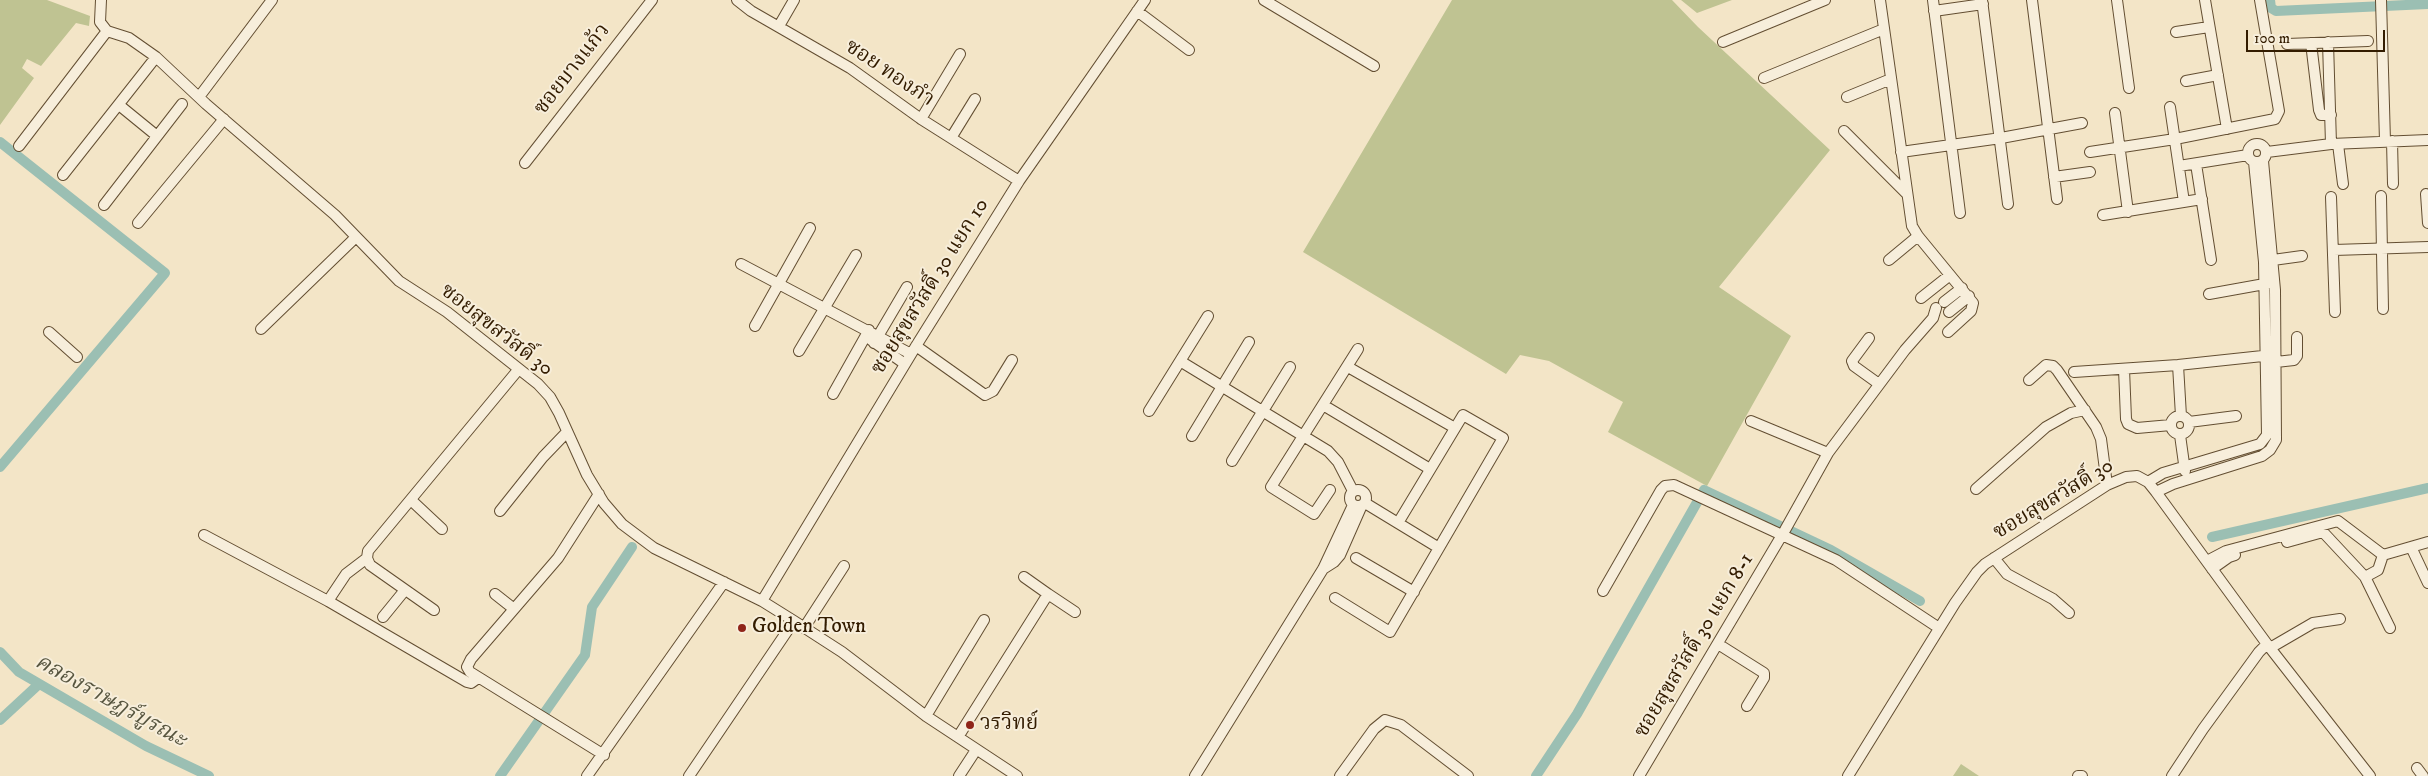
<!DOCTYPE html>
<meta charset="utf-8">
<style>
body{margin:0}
#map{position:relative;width:2428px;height:776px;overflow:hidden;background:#f3e5c7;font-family:"IM FELL DW Pica",serif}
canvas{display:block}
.scale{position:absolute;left:2246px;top:30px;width:139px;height:22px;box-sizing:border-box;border:2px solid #331c00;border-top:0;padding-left:6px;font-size:15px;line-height:18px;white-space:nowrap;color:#331c00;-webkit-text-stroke:4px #f7eedb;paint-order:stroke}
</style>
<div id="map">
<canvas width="2428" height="776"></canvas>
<div class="scale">100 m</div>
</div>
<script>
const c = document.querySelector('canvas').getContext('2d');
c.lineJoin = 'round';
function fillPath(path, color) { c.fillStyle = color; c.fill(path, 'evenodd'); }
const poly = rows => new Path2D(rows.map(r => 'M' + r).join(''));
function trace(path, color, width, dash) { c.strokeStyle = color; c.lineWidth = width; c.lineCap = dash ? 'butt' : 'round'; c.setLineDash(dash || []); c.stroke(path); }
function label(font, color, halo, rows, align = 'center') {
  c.font = font + ' "IM FELL DW Pica","Noto Serif Thai",serif'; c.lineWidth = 4; c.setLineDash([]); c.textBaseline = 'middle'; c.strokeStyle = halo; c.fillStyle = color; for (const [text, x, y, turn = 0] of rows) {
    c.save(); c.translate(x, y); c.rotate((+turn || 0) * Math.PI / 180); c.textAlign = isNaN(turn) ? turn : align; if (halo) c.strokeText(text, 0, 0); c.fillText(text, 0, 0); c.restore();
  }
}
const green = poly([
 [0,0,47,0,90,16,89,26,76,23,41,66,27,59,22,68,34,78,0,125],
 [1452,0,1672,0,1698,27,1830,150,1719,287,1791,336,1707,486,1608,432,1623,402,1549,361,1520,355,1506,374,1303,252],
 [1681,0,1732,0,1697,13],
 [1961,764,1979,776,1953,776]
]);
const canal = poly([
 [2270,0,2271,8,2276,11,2428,4],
 [0,142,165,273,0,467],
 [2212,537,2428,488],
 [0,652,19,672,146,746,209,776],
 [0,720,39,684],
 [500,776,585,655,592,607,632,547],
 [1536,776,1577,714,1704,490,1831,550,1920,601]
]);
const minor = poly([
 [101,0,100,22,107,31,129,38,156,57,206,104,335,215,399,281,447,312,538,384,550,397,559,413,587,475,604,503,622,524,654,548,762,601,794,621,842,652,926,716,1017,776],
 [737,0,751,11,850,68,921,119,1019,181],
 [1264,0,1374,66],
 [1880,0,1912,226,1918,236,1973,303,1971,311,1948,332],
 [1933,0,1960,213],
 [1982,0,2008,204],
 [2032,0,2057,199],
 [2117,0,2129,88],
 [2205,0,2227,129],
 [2381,0,2385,141],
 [1137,11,1189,50],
 [1934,11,1983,4],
 [779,26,794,0],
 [2176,32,2209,27],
 [1723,42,1825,0],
 [2328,42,2331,144],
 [2311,43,2319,110,2321,115,2331,115],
 [2287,44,2368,41],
 [1764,78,1884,29],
 [2186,81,2218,75],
 [199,97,272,0],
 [1847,97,1891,79],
 [119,105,157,136],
 [2170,107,2184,202],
 [2115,113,2128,212],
 [921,119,960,54],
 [1844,131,1907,194],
 [951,138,975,99],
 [2392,141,2393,184],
 '2248 153a9 9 0 1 1 18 0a9 9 0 1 1-18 0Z',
 [2338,144,2343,184],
 [19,146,107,31],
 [1901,152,2001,138,2082,123],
 [2090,152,2175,139,2275,119,2279,111,2260,0],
 [2267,152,2331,144,2428,140],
 [525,163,652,0],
 [2196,164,2211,260],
 [2179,166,2248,155],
 [63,175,156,57],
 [2054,177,2090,172],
 [2426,194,2428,223],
 [2381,196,2383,309],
 [2331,197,2335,312],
 [104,205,182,104],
 [2103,215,2202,199],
 [138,223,224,119],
 [2334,250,2428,247],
 [1889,260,1918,236],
 [2273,260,2302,256],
 [741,264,911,354],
 [2209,294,2270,283],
 [1921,298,1950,275],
 [1944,302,1962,288],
 [1949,312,1969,296],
 [755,326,810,228],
 [261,329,356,237],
 [49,332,77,357],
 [1869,338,1852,361,1854,366,1879,384],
 [871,340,905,364],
 [874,343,907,287],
 [916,346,985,395,993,391,1012,360],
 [799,351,856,255],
 [1180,361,1328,451,1338,462,1353,491],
 [2276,362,2294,360,2297,356,2297,337],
 [2178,365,2181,416],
 [1348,367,1455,428],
 [2124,369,2126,419,2128,424,2137,428,2171,425],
 [2074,372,2178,365,2272,355],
 [2029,380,2046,365,2053,366,2057,370,2096,427,2101,439,2107,485],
 [833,394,869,330],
 [1323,405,1430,469],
 [1149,411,1208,316],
 '2171 425a9 9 0 1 1 18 0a9 9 0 1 1-18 0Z',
 [1751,421,1828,453],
 [2189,422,2236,416],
 [2180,435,2185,471],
 [1192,436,1249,342],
 [1232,461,1290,367],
 [2148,482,2163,473,2260,444,2267,435,2264,262,2254,162],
 [1976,489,2046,427,2071,413,2085,410],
 '1350 498a8 8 0 1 1 16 0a8 8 0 1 1-16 0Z',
 [1330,490,1314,514,1271,487,1358,349],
 [2156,492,2173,484,2262,456,2270,450,2276,440,2275,290,2263,161],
 [599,494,558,558,471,659,467,667,470,672,604,755],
 [411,500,442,529],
 [1365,503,1439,548],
 [500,511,543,457,567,432],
 [204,535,328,601,467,682,471,683,478,678],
 [2287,542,2323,532,2365,577,2390,628],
 [2411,547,2428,583],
 [1356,558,1414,592],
 [1994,558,2007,574,2053,599,2069,613],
 [2207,561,2226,551,2338,521,2383,555,2428,542],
 [1323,569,1334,562,1340,555,1362,505],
 [2212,569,2229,557,2235,555],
 [2365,577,2378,570,2383,555],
 [1603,591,1661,490,1665,486,1674,485,1836,560,1939,628],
 [495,594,514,609],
 [1048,594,1075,612],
 [1335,598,1390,632,1503,438,1463,415,1398,523],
 [328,601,346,574,367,558],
 [762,601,916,346,1019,181,1145,0],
 [434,610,370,565,367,558,368,551,518,370],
 [383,617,405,590],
 [804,628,844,566],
 [1718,644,1764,673,1764,678,1747,706],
 [2270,648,2313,623,2340,619],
 [926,716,984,620],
 [958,737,1048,594,1024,577],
 [2417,768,2423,776],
 [587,776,724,582],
 [689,776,794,621],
 [959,776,976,750],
 [1195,776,1323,569,1353,505],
 [1340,776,1374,729,1385,720,1401,725,1468,776],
 [1639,776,1785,530,1828,453,1905,350,1933,318,1936,308],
 [1848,776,1955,603,1977,572,1985,564,2107,485,2126,477,2137,476,2148,482,2156,492,2267,644,2370,776],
 [2078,776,2082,776],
 [2172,776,2203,729,2259,652,2267,644]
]);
const markers = [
 [742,628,5,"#8f2418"],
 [970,725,5,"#8f2418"]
];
const streetNames = [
 ["ซอยบางแก้ว",573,70,-52],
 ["ซอย ทองภํา",889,74,34],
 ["ซอยสุขสวัสดิ์ 30 แยก 10",931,287,-58],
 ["ซอยสุขสวัสดิ์ 30",496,331,38],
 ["ซอยสุขสวัสดิ์ 30",2054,500,-31],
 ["ซอยสุขสวัสดิ์ 30 แยก 8-1",1695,646,-59]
];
const poiNames = [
 ["Golden Town",752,628],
 ["วรวิทย์",980,725]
];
const waterNames = [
 ["คลองราษฎร์บูรณะ",110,702,29]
];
fillPath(green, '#bfc392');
trace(canal, '#9bbfb3', 10);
trace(minor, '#634e32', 12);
trace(minor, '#f7eedb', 10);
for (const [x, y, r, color] of markers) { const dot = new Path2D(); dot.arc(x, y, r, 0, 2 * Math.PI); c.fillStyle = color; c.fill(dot); trace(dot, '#f7eedb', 2); }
label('21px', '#331c00', '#f7eedb', streetNames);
label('21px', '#331c00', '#f7eedb', poiNames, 'left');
label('italic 22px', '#57553f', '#f7eedb', waterNames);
</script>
